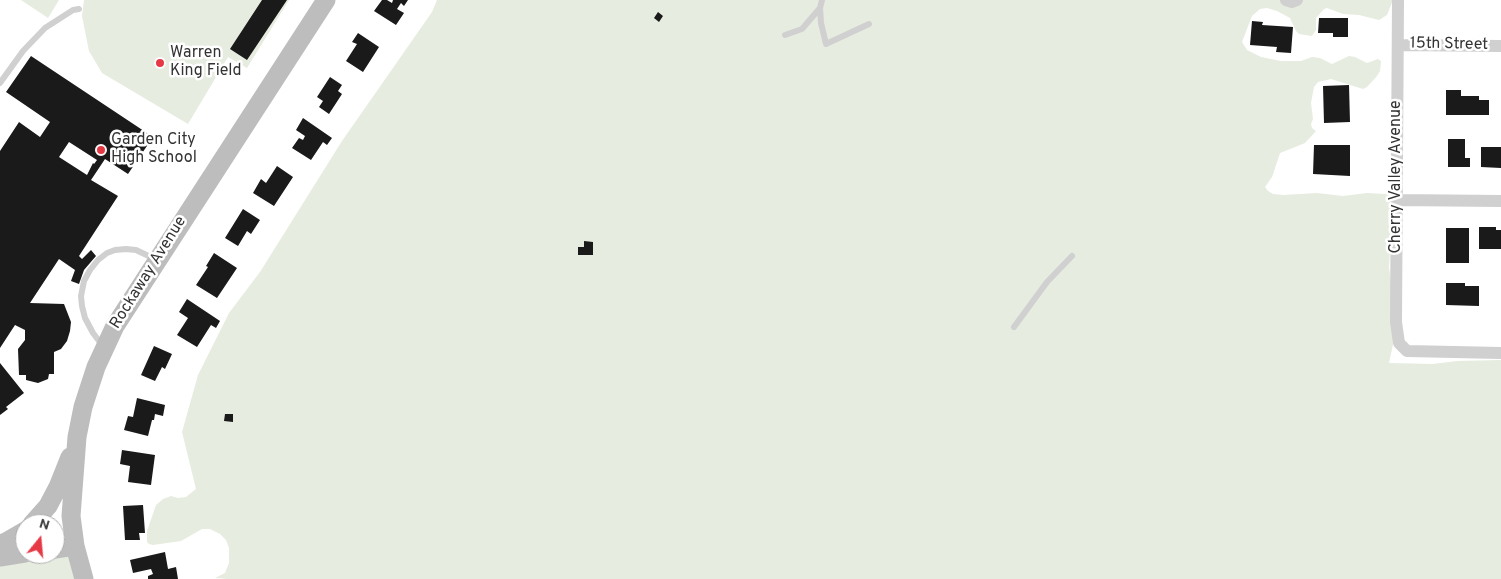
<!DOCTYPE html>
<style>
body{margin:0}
#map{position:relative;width:1501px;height:579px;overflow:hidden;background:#fff;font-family:Overpass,sans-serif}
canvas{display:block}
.north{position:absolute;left:15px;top:514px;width:50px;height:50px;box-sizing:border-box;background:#fff;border:1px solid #adadad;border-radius:50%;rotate:17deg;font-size:14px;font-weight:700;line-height:20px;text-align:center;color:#333}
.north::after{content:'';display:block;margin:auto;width:18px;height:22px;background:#e63946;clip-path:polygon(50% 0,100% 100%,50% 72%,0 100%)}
</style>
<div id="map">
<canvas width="1501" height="579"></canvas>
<div class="north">N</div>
</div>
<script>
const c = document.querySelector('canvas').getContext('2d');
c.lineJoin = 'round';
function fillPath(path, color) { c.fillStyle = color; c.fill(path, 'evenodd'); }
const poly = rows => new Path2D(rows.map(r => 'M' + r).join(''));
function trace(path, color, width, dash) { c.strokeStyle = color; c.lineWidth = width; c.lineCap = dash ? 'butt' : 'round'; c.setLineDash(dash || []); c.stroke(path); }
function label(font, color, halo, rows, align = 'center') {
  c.font = font + ' Overpass,sans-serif'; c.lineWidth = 5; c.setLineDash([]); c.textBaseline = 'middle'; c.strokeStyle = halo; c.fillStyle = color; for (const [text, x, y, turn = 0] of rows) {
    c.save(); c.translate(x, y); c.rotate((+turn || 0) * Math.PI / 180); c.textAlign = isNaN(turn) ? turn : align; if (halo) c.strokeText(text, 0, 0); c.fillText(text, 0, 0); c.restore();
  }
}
const green = poly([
 [21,0,59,0,48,18],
 [84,0,289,0,247,68,228,57,188,124,102,73,89,51,82,16],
 [437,0,1393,0,1387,15,1379,20,1359,15,1343,14,1327,8,1324,9,1316,18,1316,30,1312,36,1299,34,1296,31,1290,18,1277,11,1267,8,1260,9,1252,16,1242,42,1247,50,1261,57,1281,61,1301,61,1312,57,1320,58,1332,64,1349,56,1355,57,1367,63,1378,59,1381,61,1380,71,1377,76,1367,87,1363,89,1331,79,1318,82,1314,87,1311,103,1313,119,1311,124,1312,128,1316,131,1305,143,1280,153,1272,177,1265,187,1268,191,1273,194,1283,195,1317,193,1343,196,1367,193,1385,194,1390,195,1393,199,1389,267,1393,297,1394,340,1389,363,1433,364,1457,361,1501,360,1501,579,228,579,215,578,225,573,229,563,229,548,226,540,220,534,210,529,202,529,181,541,153,545,149,544,147,542,147,531,156,505,163,499,171,496,178,498,186,497,196,489,182,432,198,375,229,313,260,272,342,141,432,12],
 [73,551,79,579,0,579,0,561]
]);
const building = poly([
 [262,0,287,0,247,60,230,49],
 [382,0,387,0,392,3,393,0,408,0,404,6,401,3,397,9,404,13,396,25,374,11],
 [658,12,663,16,659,22,654,18],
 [1319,18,1348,18,1348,37,1333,37,1333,33,1318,33],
 [1252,21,1263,22,1262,25,1293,27,1291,53,1276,52,1277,47,1250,45],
 [358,33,379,47,363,72,346,61,357,44,352,42],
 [31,56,153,137,128,174,105,159,91,180,118,196,79,256,82,259,91,250,96,256,84,270,79,284,71,281,75,270,59,259,30,303,64,304,71,322,70,331,67,341,61,349,54,352,54,374,49,374,48,379,38,383,26,380,26,375,19,375,18,349,25,340,25,330,15,325,0,348,0,151,19,122,40,137,50,122,6,92],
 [69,142,97,160,94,164,93,163,87,175,59,157],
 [330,77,342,85,338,91,342,94,329,114,319,107,323,101,317,97],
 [1349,85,1350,122,1324,123,1323,86],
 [1446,90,1461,90,1461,96,1479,96,1479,100,1489,100,1489,115,1446,115],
 [303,118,332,138,327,145,323,142,311,160,292,148,299,138,303,140,305,136,296,130],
 [1448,139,1465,139,1465,158,1470,158,1470,167,1448,167],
 [1314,145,1350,145,1350,176,1313,174],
 [1481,147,1501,147,1501,168,1481,167],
 [277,166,293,177,274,206,253,193,261,179,266,183],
 [243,209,260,220,251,234,247,231,238,246,225,238],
 [1479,227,1496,227,1496,230,1501,230,1501,249,1479,249],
 [1446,228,1469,228,1469,263,1446,263],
 [584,241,593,242,593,255,578,255,578,247,584,247],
 [214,253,237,268,217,298,196,285,208,267,206,266],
 [1446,283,1465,283,1465,286,1479,286,1479,306,1446,305],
 [187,299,220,321,216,328,211,325,197,347,177,335,188,318,179,312],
 [154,346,172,354,165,369,162,367,155,381,141,375],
 [0,363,24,393,6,407,8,409,0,415],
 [137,398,165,405,163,416,155,414,154,420,152,420,148,436,124,430,128,416,133,417],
 [225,414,233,414,233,422,224,421],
 [122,450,155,455,151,485,128,482,130,466,120,464],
 [143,505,145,533,139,533,140,540,125,540,123,506],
 [165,552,168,569,176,567,178,579,148,579,148,576,153,574,151,569,133,573,130,560]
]);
const lane = poly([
 [820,8,821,23,826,44,869,24],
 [785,35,802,29,820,8,822,0],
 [0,83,23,51,45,28,73,10,79,9],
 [1014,327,1047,282,1072,256],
 [102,345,93,333,85,318,82,306,81,296,84,281,90,270,98,260,107,253,115,250,126,249,136,250,155,259]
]);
const street = poly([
 [1286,0,1292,2,1297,0],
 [1398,0,1396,322,1399,343,1407,351,1501,353],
 [1398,45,1501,46],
 [1396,200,1501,201]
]);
const secondary = poly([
 [32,524,48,506,58,487,70,457],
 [0,544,6,542,25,531],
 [55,549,75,546],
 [0,557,25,553],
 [84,579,75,546,71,516,77,437,83,407,96,367,115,326,326,0]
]);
const markers = [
 [160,63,5,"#e63946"],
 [101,150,5,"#e63946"]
];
const streetNames = [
 ["15th Street",1449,45,1],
 ["Cherry Valley Avenue",1397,177,-90],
 ["Rockaway Avenue",149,273,-58]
];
const poiNames = [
 ["Warren",170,54],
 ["King Field",170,72],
 ["Garden City",111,141],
 ["High School",111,159]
];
fillPath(green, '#e6ecdf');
fillPath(building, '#1a1a1a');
trace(lane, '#d0d0d0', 6);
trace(street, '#d0d0d0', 12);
trace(secondary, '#bdbdbd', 19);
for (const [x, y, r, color] of markers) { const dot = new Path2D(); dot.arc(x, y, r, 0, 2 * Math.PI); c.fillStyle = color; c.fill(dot); trace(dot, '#fff', 2); }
label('16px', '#333', '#fff', streetNames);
label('16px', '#333', '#fff', poiNames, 'left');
</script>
